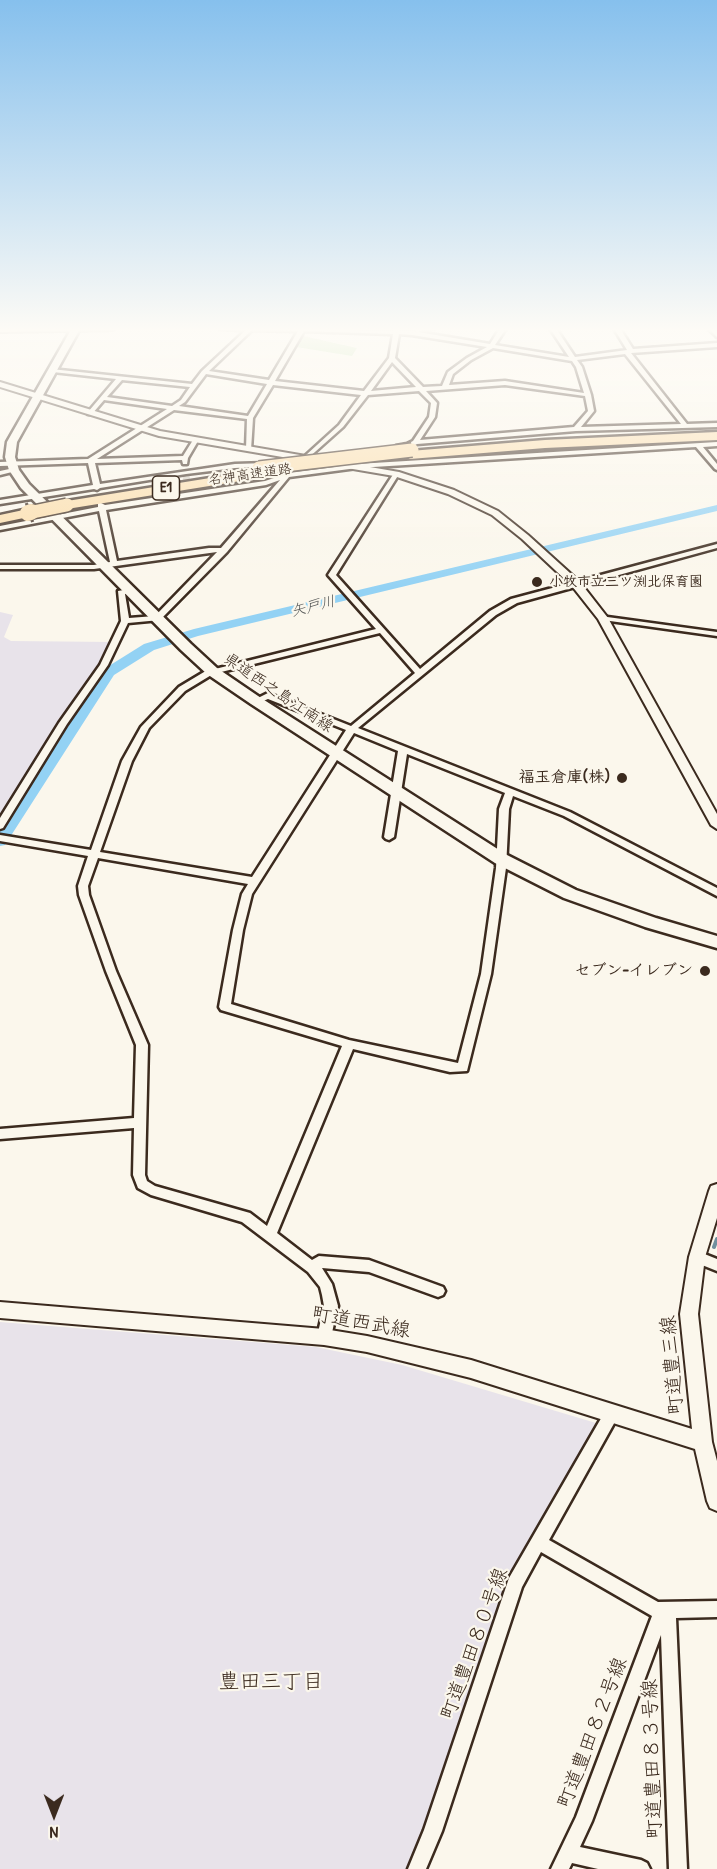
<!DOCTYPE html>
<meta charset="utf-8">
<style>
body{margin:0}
#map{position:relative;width:717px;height:1869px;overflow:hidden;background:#fbf7ec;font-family:"Patrick Hand",sans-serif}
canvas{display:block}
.north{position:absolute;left:24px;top:1785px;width:60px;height:60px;-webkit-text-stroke:4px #fbf7ec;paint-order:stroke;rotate:180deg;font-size:16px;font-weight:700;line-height:24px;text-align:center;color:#3b2a1e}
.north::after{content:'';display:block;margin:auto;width:21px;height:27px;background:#3b2a1e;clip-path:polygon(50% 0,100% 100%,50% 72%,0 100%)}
</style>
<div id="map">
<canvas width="717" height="1869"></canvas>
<div class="north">N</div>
</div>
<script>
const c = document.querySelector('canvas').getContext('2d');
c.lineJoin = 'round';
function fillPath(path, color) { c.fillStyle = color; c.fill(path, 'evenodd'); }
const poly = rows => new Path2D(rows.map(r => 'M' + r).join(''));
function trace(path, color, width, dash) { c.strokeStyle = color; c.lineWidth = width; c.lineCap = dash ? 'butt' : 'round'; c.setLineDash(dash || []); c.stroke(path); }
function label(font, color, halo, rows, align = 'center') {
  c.font = font + ' "Patrick Hand","Klee One",sans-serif'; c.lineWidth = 4.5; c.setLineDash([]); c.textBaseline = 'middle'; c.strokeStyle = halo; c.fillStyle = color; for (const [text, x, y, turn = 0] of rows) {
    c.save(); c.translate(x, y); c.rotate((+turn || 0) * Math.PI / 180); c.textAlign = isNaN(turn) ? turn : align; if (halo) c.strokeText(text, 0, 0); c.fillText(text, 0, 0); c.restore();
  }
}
const built = poly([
 [0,612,13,615,4,637,11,641,112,642,0,818],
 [0,1322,316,1347,402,1365,596,1423,511,1577,427,1824,409,1869,0,1869]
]);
const green = poly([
 [303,336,357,348,352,356,296,347]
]);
const stream = poly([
 [714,1247,717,1239]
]);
const river = poly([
 [717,505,717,511,198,636,154,650,114,675,5,845,0,846,0,829,104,669,144,644,194,629,717,505]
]);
const minorTunnel = poly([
 [186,475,188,491]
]);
const minor = poly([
 [218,327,394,331,394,327,400,327,399,331,412,331,490,344,501,327,507,327,495,345,569,357,549,327,555,327,575,357,627,350,613,327,619,327,633,349,717,343,717,347,631,353,687,424,717,423,717,427,576,431,417,444,411,447,398,449,396,448,396,446,407,444,413,441,429,417,431,403,419,391,368,395,343,427,297,468,294,466,295,465,339,425,361,395,273,385,253,418,251,450,246,449,247,419,174,410,97,459,183,456,193,440,197,440,198,441,188,458,187,464,183,464,182,460,95,463,100,484,235,464,267,463,270,465,269,466,235,468,186,474,100,488,97,490,94,489,0,504,0,500,93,485,88,463,0,466,0,462,88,459,167,409,104,400,92,414,88,414,88,412,116,379,53,372,51,371,51,369,192,384,202,371,246,330,221,329,218,327],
 [252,330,298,331,269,380,209,371,252,330],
 [304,331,393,334,389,358,364,391,275,381,304,331],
 [399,334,412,335,487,347,467,358,448,372,442,386,423,387,395,358,399,334],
 [493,348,572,361,576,367,584,393,505,381,449,385,453,374,471,360,493,348],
 [625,354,681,424,581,427,594,411,591,395,582,367,577,360,625,354],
 [392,362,416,387,371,391,392,362],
 [206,374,267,384,248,416,179,406,185,402,206,374],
 [122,380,190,387,181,400,172,406,107,397,122,380],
 [505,385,585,396,588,411,574,427,420,440,435,417,437,403,426,391,505,385],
 [424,327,438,327,417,332,414,330,424,327],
 [707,327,713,327,717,331,717,337,707,327],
 [717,442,717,446,703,447,717,464,717,470,715,469,696,447,357,468,289,477,227,552,160,620,128,623,108,665,67,724,3,828,0,829,0,818,59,723,100,665,121,621,118,591,129,589,133,591,125,594,129,618,155,616,217,552,94,569,0,569,0,565,94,565,110,562,99,511,0,530,0,526,98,507,98,503,101,503,105,505,265,481,289,473,357,464,717,442],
 [280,480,221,548,209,548,117,561,106,510,266,485,280,480],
 [14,468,17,470,16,471,0,475,0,471,14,468],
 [394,473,399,474,336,575,420,669,490,611,511,599,717,544,717,548,517,603,496,615,358,728,570,812,717,888,717,896,564,816,513,796,509,809,506,868,491,974,467,1071,450,1072,353,1049,277,1233,312,1260,319,1256,369,1260,443,1287,445,1291,443,1295,438,1297,369,1272,322,1268,332,1284,338,1306,331,1337,329,1342,324,1344,319,1342,317,1337,324,1306,322,1295,320,1287,308,1272,242,1222,151,1195,138,1188,133,1175,134,1128,0,1139,0,1129,134,1118,136,1045,106,971,79,895,78,886,88,856,0,841,0,835,91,850,122,761,141,727,179,687,209,669,215,669,376,629,328,575,394,473],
 [380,633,415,673,351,726,268,693,252,701,256,704,268,699,346,730,252,877,100,852,132,761,149,728,185,691,213,674,380,633],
 [354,733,398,751,384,837,386,839,389,840,394,837,407,754,505,793,499,809,496,868,481,974,458,1063,349,1040,231,1004,243,930,252,894,354,733],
 [98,858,248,884,242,894,233,930,219,1007,221,1010,342,1046,267,1226,250,1213,155,1186,147,1181,145,1175,148,1045,116,971,89,895,88,886,98,858],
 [600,616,717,632,717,636,603,620,600,620,600,616],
 [697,1251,717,1259,717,1271,692,1261,690,1257,692,1253,697,1251],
 [612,1406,617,1408,619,1413,617,1418,549,1540,658,1602,717,1601,717,1617,676,1618,687,1869,669,1869,661,1635,592,1821,580,1847,641,1860,647,1863,650,1869,598,1869,572,1863,569,1869,551,1869,576,1817,652,1616,541,1552,522,1587,442,1831,426,1869,408,1869,424,1830,509,1578,607,1408,612,1406]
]);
const tertiary = poly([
 [0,382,160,431,399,472,454,490,498,511,528,535,580,582,608,618,717,814,717,829,711,825,598,619,572,586,522,539,492,515,448,494,394,476,159,436,0,387,0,382],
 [717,1184,717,1218,705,1257,698,1314,712,1442,717,1461,717,1511,710,1508,707,1501,695,1449,471,1378,367,1352,324,1345,0,1318,0,1302,324,1329,367,1336,471,1360,692,1429,680,1314,689,1257,709,1191,711,1186,717,1184]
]);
const secondary = poly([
 [81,327,17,442,15,457,19,470,29,484,191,644,217,668,261,698,507,855,576,890,656,918,717,936,717,948,645,927,564,898,495,863,251,704,207,674,181,650,21,488,9,470,5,457,7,442,72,328,81,327]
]);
const trunk = poly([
 [0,327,117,327,112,330,0,332,0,327]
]);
const motorway = poly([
 [717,432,717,440,545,448,410,459,403,455,410,451,545,440,717,432],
 [266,469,271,470,273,473,271,476,67,509,60,505,67,501,266,469],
 [28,509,35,513,33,516,0,523,0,515,28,509]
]);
const motorwayBridgeFar1 = poly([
 [259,468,412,450],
 [28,513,67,505]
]);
const motorwayBridge = poly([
 [28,513,31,512]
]);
const markers = [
 [537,582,6,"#3b2a1e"],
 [622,778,6,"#3b2a1e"],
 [705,971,6,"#3b2a1e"]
];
const farStreetnames = [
 ["名神高速道路",250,475,-8]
];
const farPoinames = [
 ["小牧市立三ツ渕北保育園",549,582]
];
const shields = [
 [166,488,27]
];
const shieldNames = [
 ["E1",166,488]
];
const farWaternames = [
 ["矢戸川",313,607,-14]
];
const streetNames = [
 ["県道西之島江南線",278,693,34]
];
const poiNames = [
 ["福玉倉庫(株)",610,778],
 ["セブン-イレブン",693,971]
];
const nearStreetnames = [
 ["町道西武線",361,1323,10],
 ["町道豊三線",673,1365,-95],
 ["町道豊田８０号線",475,1644,-70],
 ["町道豊田８２号線",593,1733,-69],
 ["町道豊田８３号線",653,1759,-92]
];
const nearNeighbourhoodnames = [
 ["豊田三丁目",271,1682]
];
fillPath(built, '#e8e3ea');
fillPath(green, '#b1de9c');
trace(stream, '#708f9e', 4);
fillPath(river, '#93d2f4');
trace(minorTunnel, '#d5cec3', 7, [7, 3]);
trace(minor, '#3b2a1e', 5);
trace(tertiary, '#3b2a1e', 4);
trace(secondary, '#3b2a1e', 5);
trace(trunk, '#3b2a1e', 4);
trace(motorway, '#3b2a1e', 5);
fillPath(minor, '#fbf7ec');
fillPath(tertiary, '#fbf7ec');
fillPath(secondary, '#fbf7ec');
fillPath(trunk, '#fbddab');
fillPath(motorway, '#fbddab');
trace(motorwayBridgeFar1, '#3b2a1e', 16, []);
trace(motorwayBridge, '#3b2a1e', 20, []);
trace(motorwayBridgeFar1, '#fbddab', 13);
trace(motorwayBridge, '#fbddab', 16);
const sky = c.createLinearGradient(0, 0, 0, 589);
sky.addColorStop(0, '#86c0ed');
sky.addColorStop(0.56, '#fdfbf6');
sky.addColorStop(1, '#fdfbf600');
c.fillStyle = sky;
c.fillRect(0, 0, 717, 589);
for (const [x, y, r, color] of markers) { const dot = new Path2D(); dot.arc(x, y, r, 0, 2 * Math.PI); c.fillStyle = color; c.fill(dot); trace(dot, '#fbf7ec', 2); }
label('14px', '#3b2a1e', '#fbf7ec', farStreetnames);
label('bold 14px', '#3b2a1e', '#fbf7ec', farPoinames, 'left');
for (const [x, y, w] of shields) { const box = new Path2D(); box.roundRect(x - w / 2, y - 12, w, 24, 4.5); c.fillStyle = '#fbf7ec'; c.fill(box); trace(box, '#3b2a1e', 1.5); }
label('bold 15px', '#3b2a1e', null, shieldNames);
label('italic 15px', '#515454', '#fbf7ec', farWaternames);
label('16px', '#3b2a1e', '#fbf7ec', streetNames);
label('bold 16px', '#3b2a1e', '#fbf7ec', poiNames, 'right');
label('20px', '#3b2a1e', '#fbf7ec', nearStreetnames);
label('21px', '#3b2a1e', '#fbf7ec', nearNeighbourhoodnames);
</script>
